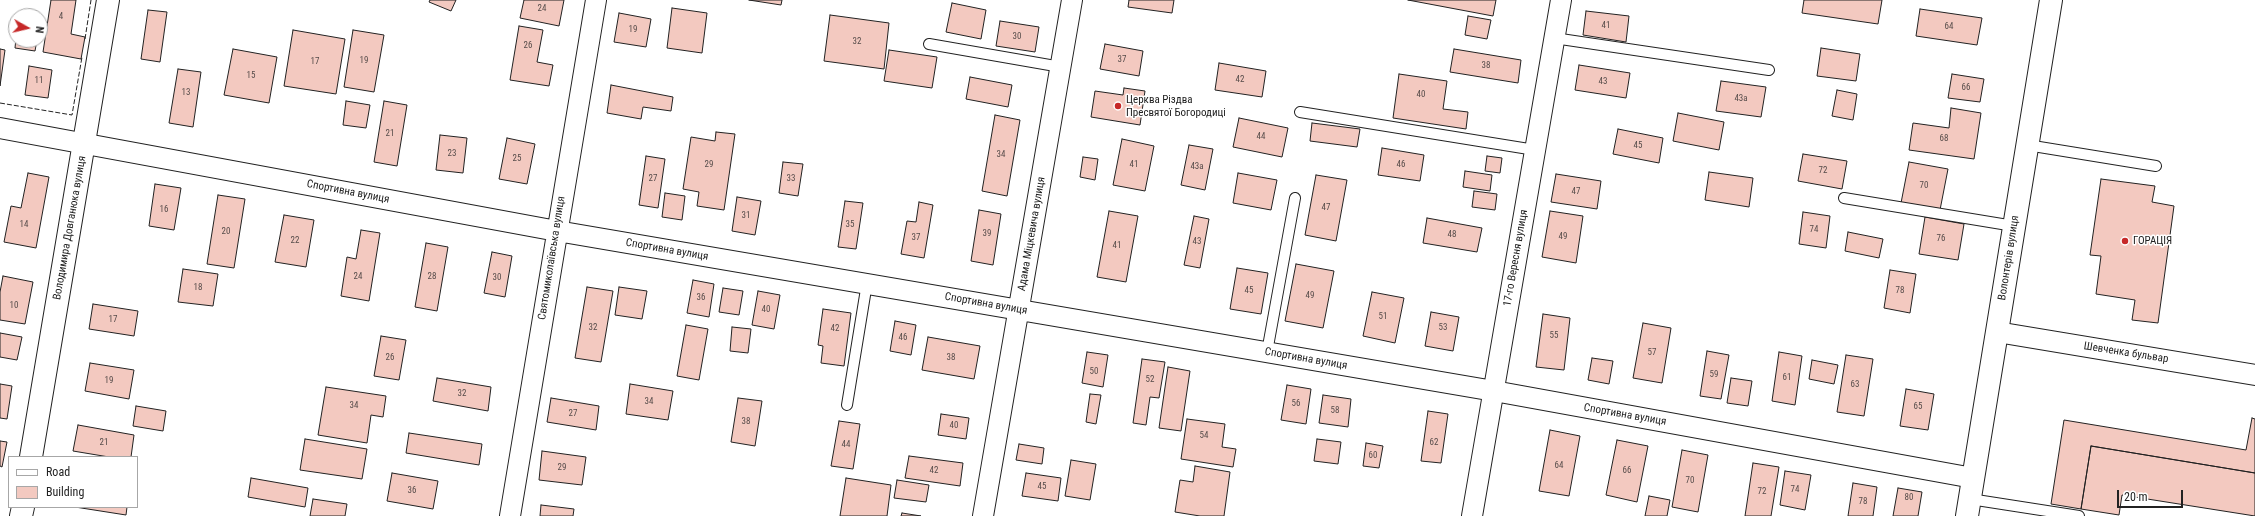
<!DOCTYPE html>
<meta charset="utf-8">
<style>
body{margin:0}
#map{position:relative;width:2255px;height:516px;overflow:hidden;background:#fff;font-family:"Roboto Condensed",sans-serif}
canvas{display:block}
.legend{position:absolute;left:8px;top:456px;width:130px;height:52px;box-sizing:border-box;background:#fff;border:1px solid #a7a7a7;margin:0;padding:5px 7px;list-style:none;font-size:12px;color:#222}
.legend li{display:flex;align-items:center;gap:8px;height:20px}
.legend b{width:20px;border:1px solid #a7a7a7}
.north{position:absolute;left:8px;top:8px;width:40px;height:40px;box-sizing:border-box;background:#fff;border:1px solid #a7a7a7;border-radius:50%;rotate:98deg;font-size:11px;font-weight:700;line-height:16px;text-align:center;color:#222}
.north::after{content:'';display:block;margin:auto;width:14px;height:18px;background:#c62828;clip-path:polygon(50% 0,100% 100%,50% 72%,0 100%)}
.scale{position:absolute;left:2117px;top:490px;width:66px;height:18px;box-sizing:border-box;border:2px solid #222;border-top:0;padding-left:5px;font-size:12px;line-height:14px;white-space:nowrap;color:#222;-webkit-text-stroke:3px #fff;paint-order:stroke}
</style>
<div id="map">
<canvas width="2255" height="516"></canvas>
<ul class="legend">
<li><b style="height:5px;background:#fff"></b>Road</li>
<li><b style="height:11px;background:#f3c9c0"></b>Building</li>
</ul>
<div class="north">N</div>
<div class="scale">20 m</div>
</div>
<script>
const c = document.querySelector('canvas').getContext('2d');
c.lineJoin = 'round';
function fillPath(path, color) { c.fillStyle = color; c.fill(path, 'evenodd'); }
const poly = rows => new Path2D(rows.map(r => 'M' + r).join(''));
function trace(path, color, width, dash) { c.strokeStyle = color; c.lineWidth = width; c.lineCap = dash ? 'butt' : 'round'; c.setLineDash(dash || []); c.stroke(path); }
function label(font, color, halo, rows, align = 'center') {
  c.font = font + ' "Roboto Condensed",sans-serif'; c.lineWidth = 3; c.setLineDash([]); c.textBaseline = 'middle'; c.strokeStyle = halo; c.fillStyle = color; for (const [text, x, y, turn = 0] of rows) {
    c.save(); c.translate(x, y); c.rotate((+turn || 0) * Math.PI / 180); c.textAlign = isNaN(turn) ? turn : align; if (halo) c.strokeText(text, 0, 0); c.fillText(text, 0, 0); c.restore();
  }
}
const building = poly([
 [51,0,76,0,71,34,85,37,81,59,43,52,51,0],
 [430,0,456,0,451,11,429,2,430,0],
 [524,0,564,0,559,26,520,18,524,0],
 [749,0,782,0,781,5,749,0],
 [1129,0,1174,0,1172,13,1128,7,1129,0],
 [1408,0,1496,0,1493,16,1408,0],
 [1804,0,1882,0,1878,24,1802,13,1804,0],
 [952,3,986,10,981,39,946,32,952,3],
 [672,8,707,13,702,53,667,48,672,8],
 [1920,9,1982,18,1977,45,1916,36,1920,9],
 [148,10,167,12,160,62,141,59,148,10],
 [1586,11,1629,16,1626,42,1583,35,1586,11],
 [619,13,651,19,646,47,614,42,619,13],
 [830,15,889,23,884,69,824,61,830,15],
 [1468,16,1491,20,1487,39,1465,35,1468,16],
 [1000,21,1039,27,1035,52,996,46,1000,21],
 [519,26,543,30,537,62,553,65,549,86,510,80,519,26],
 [293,30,345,39,336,94,284,86,293,30],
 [353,30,384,35,374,92,344,87,353,30],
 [16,38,16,40,37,40,35,51,15,48,16,38],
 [1105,44,1143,51,1139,76,1100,69,1105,44],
 [1821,48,1860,54,1856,81,1817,76,1821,48],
 [0,49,5,50,0,86,0,49],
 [233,49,277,57,269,103,224,95,233,49],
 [1454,49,1521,60,1518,83,1450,72,1454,49],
 [889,50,937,57,932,88,884,81,889,50],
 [1219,63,1266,71,1262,97,1215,90,1219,63],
 [1579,65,1630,73,1626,98,1575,90,1579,65],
 [29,66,52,70,48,98,25,95,29,66],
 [178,69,201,72,193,127,169,123,178,69],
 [1399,74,1447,81,1443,109,1468,112,1466,129,1393,118,1399,74],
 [1952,74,1984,79,1980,102,1948,98,1952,74],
 [970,77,1012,85,1008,107,966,99,970,77],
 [1721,81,1766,87,1761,117,1716,111,1721,81],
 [611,85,673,97,671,111,643,107,641,119,607,113,611,85],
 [1124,88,1145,91,1140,125,1091,117,1095,91,1123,95,1124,88],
 [1837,90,1857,94,1853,120,1832,116,1837,90],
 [346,101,370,105,366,128,343,125,346,101],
 [384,101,407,105,397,166,374,162,384,101],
 [1951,108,1981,113,1974,159,1909,150,1913,123,1949,128,1951,108],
 [1678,113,1724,122,1719,150,1673,141,1678,113],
 [995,115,1020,120,1007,196,982,191,995,115],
 [1239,118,1288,128,1282,157,1233,147,1239,118],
 [1312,123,1360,129,1357,147,1310,141,1312,123],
 [1618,129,1663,138,1659,163,1613,154,1618,129],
 [716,132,735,134,724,210,697,206,699,192,683,189,691,137,715,141,716,132],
 [440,135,467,138,463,173,436,170,440,135],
 [507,138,535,144,527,184,499,179,507,138],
 [1122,139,1154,146,1145,191,1113,185,1122,139],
 [1189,145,1213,149,1205,190,1181,185,1189,145],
 [1382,148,1424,155,1420,181,1378,175,1382,148],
 [1803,154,1847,161,1842,189,1798,181,1803,154],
 [646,156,665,159,658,208,639,205,646,156],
 [1487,156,1502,158,1500,173,1485,171,1487,156],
 [1083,157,1098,159,1095,180,1080,177,1083,157],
 [783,162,803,164,798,196,779,193,783,162],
 [1909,162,1948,169,1940,210,1901,203,1909,162],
 [1465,171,1492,175,1490,191,1463,187,1465,171],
 [1709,172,1753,178,1749,207,1705,200,1709,172],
 [28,173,49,177,36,248,4,242,11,206,21,208,28,173],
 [1238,173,1277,180,1271,210,1233,203,1238,173],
 [1556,174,1601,181,1597,209,1551,202,1556,174],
 [1316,175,1347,180,1336,241,1305,235,1316,175],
 [2101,179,2155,186,2152,202,2174,206,2158,323,2132,320,2135,300,2096,294,2101,256,2090,255,2101,179],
 [155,184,181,188,174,230,149,226,155,184],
 [1474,191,1497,194,1495,210,1472,207,1474,191],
 [665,193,685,196,682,220,662,217,665,193],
 [218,195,245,199,234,268,207,264,218,195],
 [737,197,761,201,755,235,732,231,737,197],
 [845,201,863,203,856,249,838,247,845,201],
 [919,202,933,205,924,258,901,254,907,221,916,222,919,202],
 [979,210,1001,214,993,265,971,261,979,210],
 [1109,211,1138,216,1126,282,1097,277,1109,211],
 [1550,211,1583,216,1576,263,1542,257,1550,211],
 [1803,212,1830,216,1826,248,1799,244,1803,212],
 [284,215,314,220,306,267,275,262,284,215],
 [1194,216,1209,219,1200,268,1184,265,1194,216],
 [1925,217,1964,224,1958,260,1919,254,1925,217],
 [1427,218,1482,228,1477,252,1423,243,1427,218],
 [361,230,380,233,369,301,341,296,347,257,356,259,361,230],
 [1848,232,1883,239,1879,258,1845,251,1848,232],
 [426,243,448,247,437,311,415,307,426,243],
 [492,252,512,256,505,297,484,293,492,252],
 [1296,264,1334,271,1323,328,1285,321,1296,264],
 [1237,268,1268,273,1261,314,1230,309,1237,268],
 [183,269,218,274,213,306,178,302,183,269],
 [1890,270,1916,274,1910,313,1884,308,1890,270],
 [3,276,33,282,25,324,0,320,0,292,3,276],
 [693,280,714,284,709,317,687,313,693,280],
 [587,287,613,291,601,362,575,358,587,287],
 [619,287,647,291,642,319,615,315,619,287],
 [723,288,743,291,739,315,719,312,723,288],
 [758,291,780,295,774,329,752,325,758,291],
 [1372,292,1404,298,1395,343,1363,336,1372,292],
 [93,304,138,311,134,336,89,329,93,304],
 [823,309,851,313,844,366,821,363,823,346,818,345,823,309],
 [1431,312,1459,317,1453,351,1425,346,1431,312],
 [1543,314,1570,318,1564,370,1536,367,1543,314],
 [895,321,916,325,911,355,890,351,895,321],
 [1643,323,1671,328,1662,383,1633,378,1643,323],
 [686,325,708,329,699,380,677,376,686,325],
 [732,327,751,329,748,353,730,351,732,327],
 [0,333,22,337,17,360,0,357,0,333],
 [381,336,406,340,399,380,374,376,381,336],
 [928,337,980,346,974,379,922,370,928,337],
 [1707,351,1729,355,1721,399,1700,396,1707,351],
 [1087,352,1108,355,1103,387,1082,383,1087,352],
 [1779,352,1802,356,1795,405,1772,401,1779,352],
 [1846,355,1873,359,1864,416,1837,412,1846,355],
 [1592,358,1613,361,1609,384,1588,380,1592,358],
 [1142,359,1165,362,1159,398,1150,397,1146,425,1133,423,1142,359],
 [1812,360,1838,365,1834,384,1809,379,1812,360],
 [90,363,134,370,129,399,85,391,90,363],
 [1168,367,1190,371,1181,431,1159,428,1168,367],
 [437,378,491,387,488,411,433,401,437,378],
 [1731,378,1752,381,1748,406,1727,403,1731,378],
 [0,384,12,386,7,419,0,418,0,384],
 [630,384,673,391,668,420,626,414,630,384],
 [1287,385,1311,389,1306,424,1281,420,1287,385],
 [326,387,386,396,383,417,371,415,367,443,318,435,326,387],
 [1906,389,1934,394,1928,430,1900,426,1906,389],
 [1090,394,1101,395,1096,424,1086,422,1090,394],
 [1323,395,1351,399,1348,427,1319,423,1323,395],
 [551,398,599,406,596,430,547,422,551,398],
 [738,398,762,401,755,446,731,442,738,398],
 [136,406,166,411,163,431,133,426,136,406],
 [1428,411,1448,414,1441,463,1421,461,1428,411],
 [941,414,969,418,966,439,938,435,941,414],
 [2252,418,2255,419,2255,473,2091,446,2081,509,2051,504,2064,420,2246,450,2252,418],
 [1187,419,1225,424,1222,447,1236,449,1233,467,1181,459,1187,419],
 [839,421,860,424,853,469,831,466,839,421],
 [78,425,134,435,131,457,109,457,73,451,78,425],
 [1550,430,1580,436,1569,496,1539,491,1550,430],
 [409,433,482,444,479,465,406,453,409,433],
 [305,439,367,449,362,479,300,470,305,439],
 [1317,439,1341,442,1338,464,1314,461,1317,439],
 [1617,440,1648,446,1637,502,1606,495,1617,440],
 [0,441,7,442,2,467,0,466,0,441],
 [1366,443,1383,446,1379,468,1363,466,1366,443],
 [1019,444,1044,448,1042,464,1016,460,1019,444],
 [2091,446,2255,473,2255,516,2122,495,2119,515,2081,509,2091,446],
 [1682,450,1708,455,1698,512,1672,507,1682,450],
 [542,451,586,457,582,485,539,480,542,451],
 [909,456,963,463,960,486,905,478,909,456],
 [1071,460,1096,464,1090,500,1065,496,1071,460],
 [1753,463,1779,467,1771,516,1745,516,1753,463],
 [1195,466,1230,472,1224,516,1200,516,1175,512,1180,480,1193,482,1195,466],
 [1785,471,1811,475,1805,510,1780,505,1785,471],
 [392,473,438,481,433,509,387,501,392,473],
 [1026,473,1061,478,1058,501,1022,496,1026,473],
 [251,478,308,488,305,507,248,497,251,478],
 [846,478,891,485,887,516,840,516,846,478],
 [897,480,929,485,926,502,894,498,897,480],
 [1853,483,1877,487,1873,516,1848,516,1853,483],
 [1898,488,1922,492,1918,516,1893,516,1898,488],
 [1649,496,1670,500,1667,516,1645,516,1649,496],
 [313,499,347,504,345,516,310,516,313,499],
 [541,505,574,509,573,516,540,516,541,505],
 [75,507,127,507,126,515,75,507],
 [902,513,921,516,901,516,902,513]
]);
const lane = poly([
 [1554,38,1769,70],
 [929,44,1061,67],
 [1300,112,1535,150],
 [2027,145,2156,166],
 [1844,198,2014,226],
 [1267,352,1295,198],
 [847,405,867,283],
 [1970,499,2079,516]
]);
const street = poly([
 [0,128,557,231,1494,391,1973,478],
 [1997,332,2255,375],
 [510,516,596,0],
 [983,516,1072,0],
 [1472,516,1561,0]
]);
const secondary = poly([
 [31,457,108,0],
 [21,516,23,507],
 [1967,516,2051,0]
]);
const fence = poly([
 [85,39,91,0],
 [0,103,72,115,82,57]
]);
const markers = [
 [1118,106,4,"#c62828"],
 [2125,241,4,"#c62828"]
];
const numberNames = [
 ["24",542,9],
 ["4",61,17],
 ["41",1606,26],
 ["64",1949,27],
 ["19",633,30],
 ["30",1017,37],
 ["32",857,42],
 ["26",528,46],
 ["37",1122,60],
 ["19",364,61],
 ["17",315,62],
 ["38",1486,66],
 ["15",251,76],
 ["42",1240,80],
 ["11",39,81],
 ["43",1603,82],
 ["66",1966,88],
 ["13",186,93],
 ["40",1421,95],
 ["43а",1741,99],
 ["21",390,134],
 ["44",1261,137],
 ["68",1944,139],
 ["45",1638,146],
 ["23",452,154],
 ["34",1001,155],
 ["25",517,159],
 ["29",709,165],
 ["41",1134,165],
 ["46",1401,165],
 ["43а",1197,167],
 ["72",1823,171],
 ["27",653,179],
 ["33",791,179],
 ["70",1924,186],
 ["47",1576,192],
 ["47",1326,208],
 ["16",164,210],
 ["31",746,216],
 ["14",24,225],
 ["35",850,225],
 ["74",1814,230],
 ["20",226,232],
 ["39",987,234],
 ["48",1452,235],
 ["49",1563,237],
 ["37",916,238],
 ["76",1941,239],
 ["22",295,241],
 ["43",1197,242],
 ["41",1117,246],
 ["24",358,277],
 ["28",432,277],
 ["30",497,278],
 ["18",198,288],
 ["45",1249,291],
 ["78",1900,291],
 ["49",1310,296],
 ["36",701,298],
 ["10",14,306],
 ["40",766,310],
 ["51",1383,317],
 ["17",113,320],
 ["32",593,328],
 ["53",1443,328],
 ["42",835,329],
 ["55",1554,336],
 ["46",903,338],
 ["57",1652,353],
 ["26",390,358],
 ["38",951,358],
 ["50",1094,372],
 ["59",1714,375],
 ["61",1787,378],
 ["52",1150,380],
 ["19",109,381],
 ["63",1855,385],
 ["32",462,394],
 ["34",649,402],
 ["56",1296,404],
 ["34",354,406],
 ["65",1918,407],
 ["58",1335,411],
 ["27",573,414],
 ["38",746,422],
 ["40",954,426],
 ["54",1204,436],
 ["21",104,443],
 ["62",1434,443],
 ["44",846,445],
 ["60",1373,456],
 ["64",1559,466],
 ["29",562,468],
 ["42",934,471],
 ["66",1627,471],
 ["70",1690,481],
 ["45",1042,487],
 ["74",1795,490],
 ["36",412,491],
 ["72",1762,492],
 ["80",1909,498],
 ["78",1863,502]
];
const poiNames = [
 ["Церква Різдва",1126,100],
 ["Пресвятої Богородиці",1126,113],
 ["ГОРАЦІЯ",2133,241]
];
const streetNames = [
 ["Спортивна вулиця",348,192,11],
 ["Володимира Довганюка вулиця",70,228,-80],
 ["Адама Міцкевича вулиця",1032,234,-80],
 ["Спортивна вулиця",667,250,10],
 ["Святомиколаївська вулиця",552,258,-81],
 ["17-го Вересня вулиця",1516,258,-80],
 ["Волонтерів вулиця",2009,258,-81],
 ["Спортивна вулиця",986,304,10],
 ["Шевченка бульвар",2126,353,9],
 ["Спортивна вулиця",1306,359,10],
 ["Спортивна вулиця",1625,415,10]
];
fillPath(building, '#f3c9c0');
trace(building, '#222', 1);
trace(lane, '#222', 12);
trace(street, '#222', 22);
trace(secondary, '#222', 24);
trace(lane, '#fff', 10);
trace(street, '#fff', 20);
trace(secondary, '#fff', 22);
trace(fence, '#222', 1, [5, 2]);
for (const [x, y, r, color] of markers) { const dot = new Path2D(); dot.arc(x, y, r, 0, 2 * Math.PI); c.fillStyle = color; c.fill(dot); trace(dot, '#fff', 1.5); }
label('9px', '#564c4a', null, numberNames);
label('11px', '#222', '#fff', poiNames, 'left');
label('11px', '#222', '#fff', streetNames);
</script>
